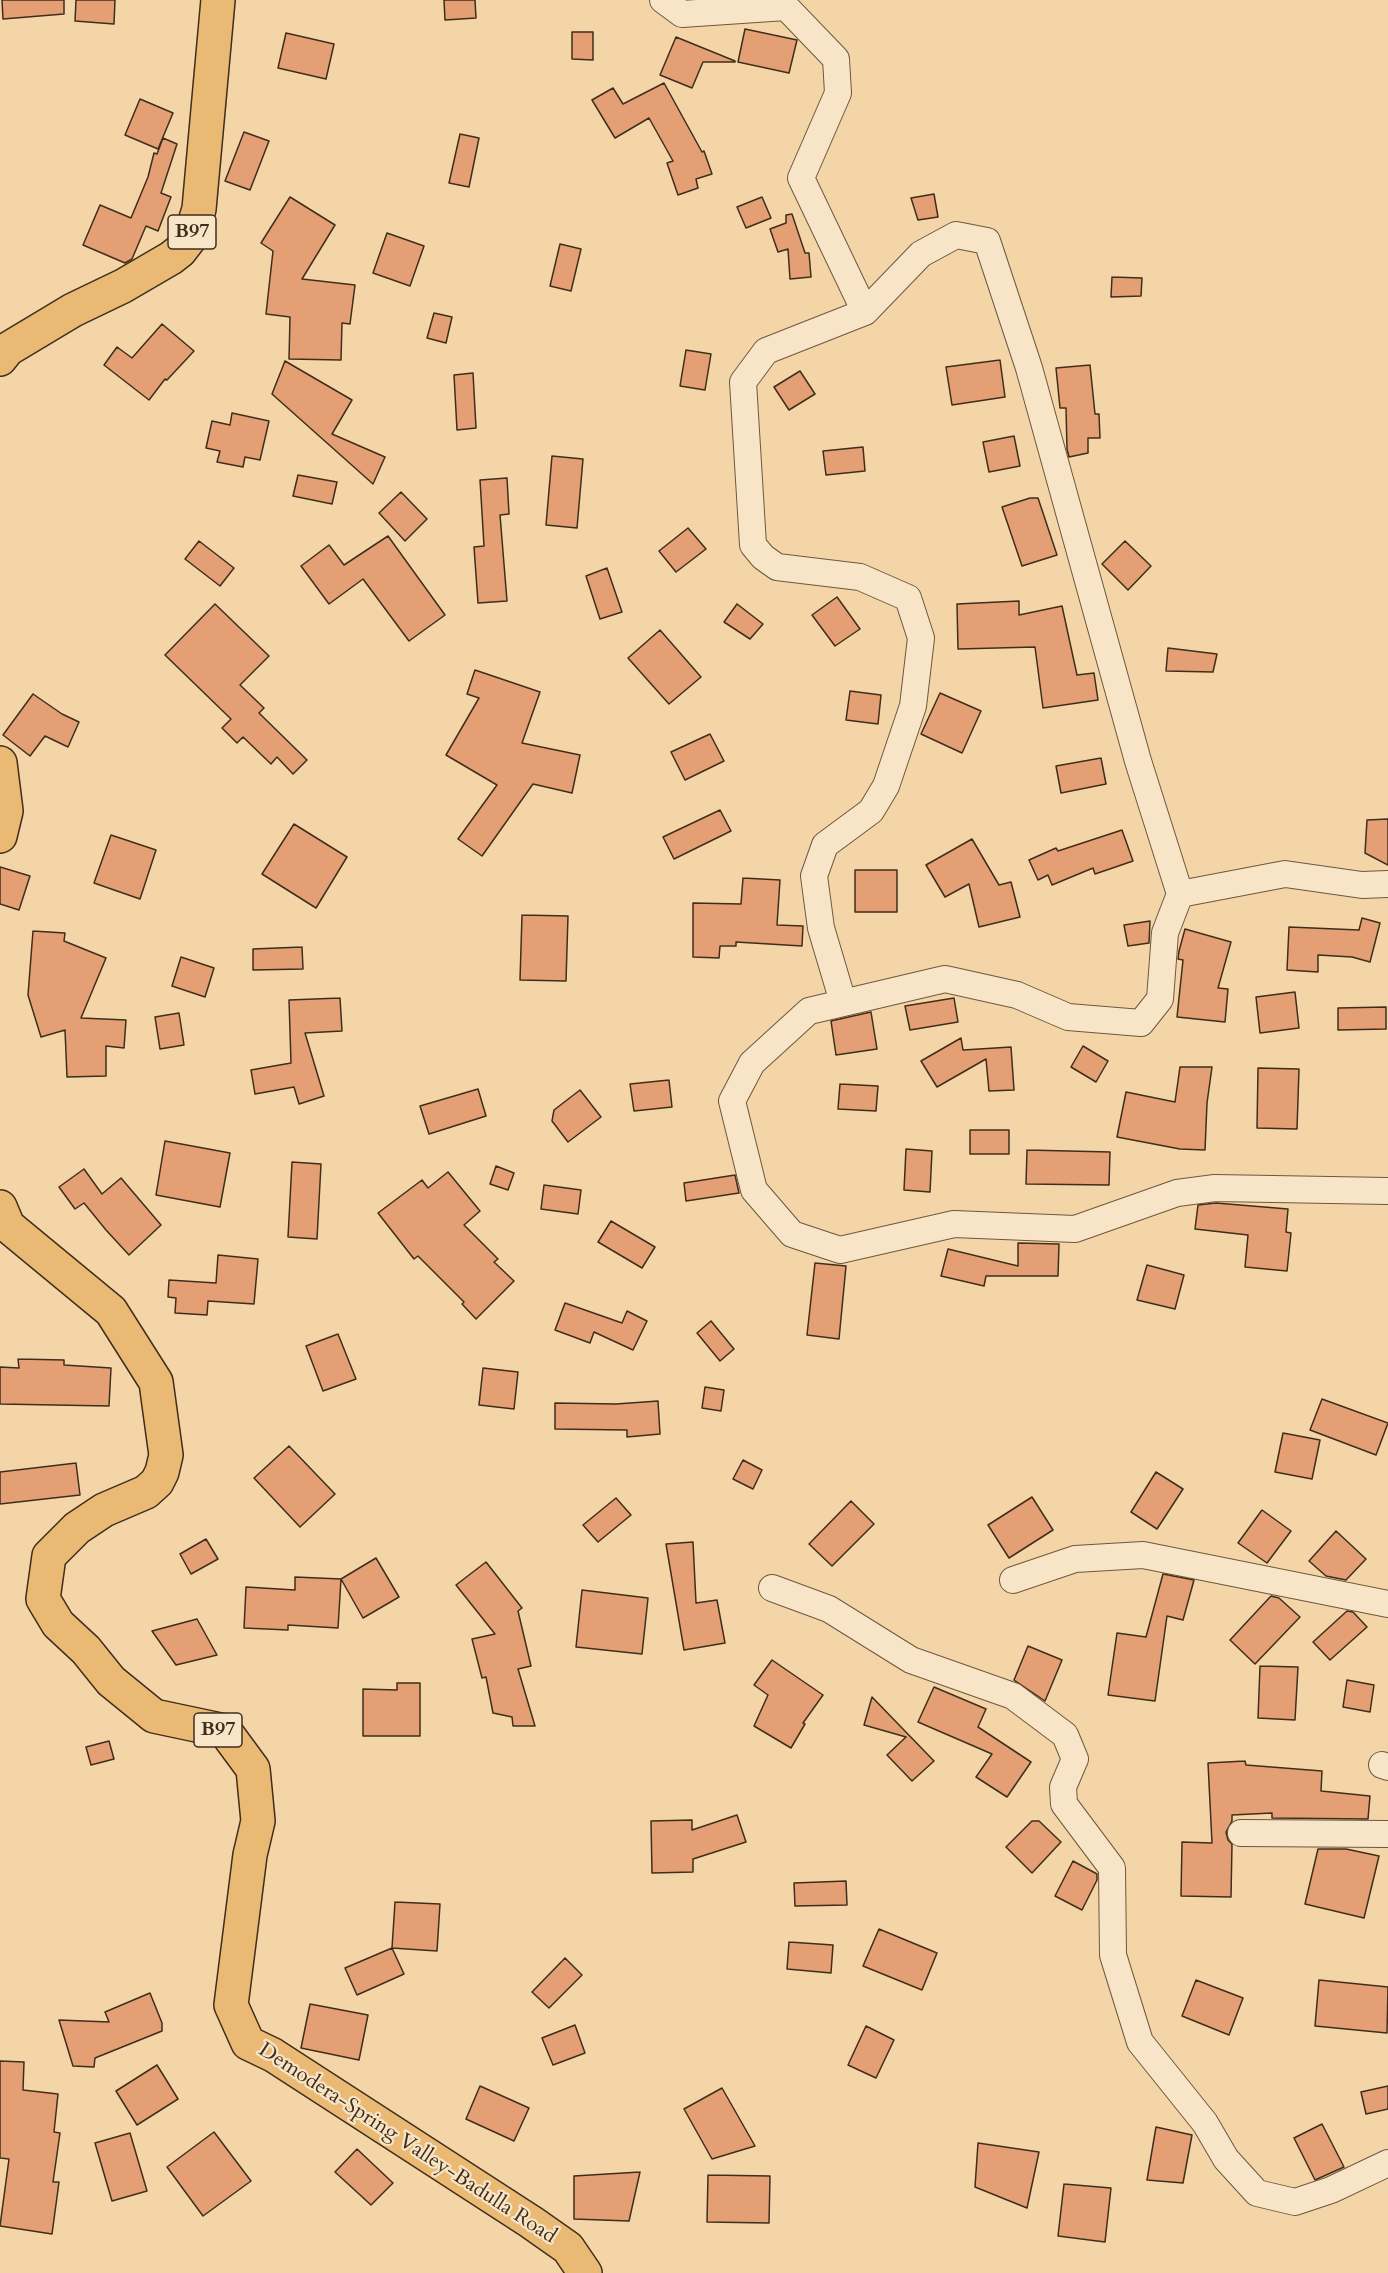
<!DOCTYPE html>
<style>
body{margin:0}
canvas{display:block;background:#f4d5a7}
</style>
<canvas width="1388" height="2273"></canvas>
<script>
const c = document.querySelector('canvas').getContext('2d');
c.lineJoin = 'round';
function fillPath(path, color) { c.fillStyle = color; c.fill(path, 'evenodd'); }
const poly = rows => new Path2D(rows.map(r => 'M' + r).join(''));
function trace(path, color, width, dash) { c.strokeStyle = color; c.lineWidth = width; c.lineCap = dash ? 'butt' : 'round'; c.setLineDash(dash || []); c.stroke(path); }
function label(font, color, halo, rows, align = 'center') {
  c.font = font + ' Cardo,serif'; c.lineWidth = 4.5; c.setLineDash([]); c.textBaseline = 'middle'; c.strokeStyle = halo; c.fillStyle = color; for (const [text, x, y, turn = 0] of rows) {
    c.save(); c.translate(x, y); c.rotate((+turn || 0) * Math.PI / 180); c.textAlign = isNaN(turn) ? turn : align; if (halo) c.strokeText(text, 0, 0); c.fillText(text, 0, 0); c.restore();
  }
}
const building = poly([
 [2,0,64,0,64,14,3,19,2,0],
 [76,0,115,0,114,24,75,21,76,0],
 [444,0,475,0,476,18,445,20,444,0],
 [745,29,797,40,789,73,738,62,745,29],
 [572,32,593,32,593,60,572,59,572,32],
 [286,33,334,44,326,79,278,68,286,33],
 [676,37,735,61,735,62,703,62,692,88,660,75,676,37],
 [664,83,702,152,704,151,712,174,696,179,698,188,678,195,667,163,673,161,649,118,615,138,592,100,613,88,623,104,664,83],
 [140,99,173,113,158,149,125,135,140,99],
 [244,132,269,141,250,190,225,181,244,132],
 [460,134,479,138,469,187,449,183,460,134],
 [163,138,177,144,161,193,171,197,158,231,146,226,132,259,125,263,83,245,100,205,131,218,148,177,154,153,157,154,163,138],
 [934,194,938,217,918,220,911,198,934,194],
 [290,197,335,225,302,279,355,285,350,324,342,323,341,360,289,359,290,317,266,314,273,251,261,243,290,197],
 [762,197,771,218,746,228,737,207,762,197],
 [792,214,805,253,809,253,811,277,790,279,788,249,778,252,770,229,786,223,786,215,792,214],
 [387,233,424,246,410,286,373,273,387,233],
 [560,244,581,249,571,291,550,286,560,244],
 [1112,277,1142,278,1141,296,1111,297,1112,277],
 [434,313,452,317,446,343,427,338,434,313],
 [162,324,194,351,167,380,165,379,149,400,104,365,117,347,132,358,162,324],
 [686,350,711,354,705,390,680,386,686,350],
 [1000,360,1005,397,952,405,946,367,1000,360],
 [285,361,352,400,332,434,385,457,373,484,272,394,285,361],
 [1090,365,1095,414,1099,414,1100,438,1088,438,1088,453,1069,457,1067,449,1066,408,1060,408,1056,368,1090,365],
 [800,371,815,394,789,410,774,387,800,371],
 [473,373,476,428,457,430,454,375,473,373],
 [232,413,269,421,260,460,245,457,243,467,217,462,220,451,206,448,212,421,230,425,232,413],
 [1014,436,1020,466,989,472,983,442,1014,436],
 [863,447,865,471,826,475,823,451,863,447],
 [552,456,583,459,577,528,546,525,552,456],
 [298,475,337,482,332,504,293,496,298,475],
 [507,478,509,514,500,515,507,601,478,603,474,547,484,546,480,480,507,478],
 [401,492,427,519,405,541,379,513,401,492],
 [1030,498,1038,498,1057,555,1022,566,1002,507,1030,498],
 [688,528,706,549,676,572,659,551,688,528],
 [388,536,445,615,409,641,363,579,329,604,301,566,329,545,344,565,388,536],
 [199,541,234,568,220,586,185,559,199,541],
 [1125,541,1151,566,1128,590,1102,564,1125,541],
 [607,568,622,612,600,619,586,576,607,568],
 [837,597,860,629,835,646,812,615,837,597],
 [1019,601,1019,615,1062,606,1077,675,1094,673,1098,700,1043,708,1035,647,958,649,957,604,1019,601],
 [215,604,269,656,240,685,264,708,259,713,307,760,293,774,277,757,271,764,243,737,237,743,222,728,231,719,165,655,215,604],
 [737,604,763,624,750,639,724,622,737,604],
 [660,630,701,677,669,704,628,658,660,630],
 [1168,648,1217,654,1213,672,1166,671,1168,648],
 [475,670,540,692,522,743,580,755,572,793,533,784,482,856,458,839,497,785,446,755,479,698,467,694,475,670],
 [850,691,881,695,878,724,846,720,850,691],
 [940,693,981,711,962,753,921,734,940,693],
 [33,694,62,714,79,722,68,747,45,736,30,756,3,735,33,694],
 [710,734,724,761,685,780,671,752,710,734],
 [1101,758,1106,784,1061,793,1056,766,1101,758],
 [720,810,731,831,674,859,663,837,720,810],
 [1388,819,1388,865,1365,853,1367,820,1388,819],
 [294,824,347,857,316,908,262,874,294,824],
 [1122,830,1133,861,1095,874,1093,868,1052,885,1048,875,1038,880,1029,860,1056,848,1058,851,1122,830],
 [111,835,156,850,140,899,94,883,111,835],
 [972,839,999,885,1011,882,1020,917,979,927,969,884,945,897,926,865,972,839],
 [0,867,30,876,19,910,0,904,0,867],
 [855,870,897,870,897,912,855,912,855,870],
 [743,878,780,880,777,925,803,926,802,946,736,942,736,946,720,946,719,958,693,957,693,903,741,904,743,878],
 [522,915,568,916,566,981,520,980,522,915],
 [1362,918,1380,923,1370,962,1352,957,1318,955,1318,972,1287,970,1289,927,1359,930,1362,918],
 [1150,921,1149,943,1128,946,1124,925,1150,921],
 [1185,929,1231,942,1218,988,1228,989,1225,1022,1177,1017,1183,960,1178,959,1179,951,1185,929],
 [33,931,65,933,64,941,106,958,81,1018,126,1020,124,1048,106,1046,106,1076,67,1077,65,1030,41,1037,28,995,33,931],
 [302,947,303,969,253,970,253,949,302,947],
 [181,957,214,968,205,997,172,986,181,957],
 [1295,992,1299,1028,1260,1033,1256,997,1295,992],
 [340,998,342,1031,305,1033,324,1096,299,1104,294,1087,255,1094,251,1070,291,1063,289,1000,340,998],
 [954,998,958,1022,910,1030,905,1006,954,998],
 [1386,1007,1386,1029,1338,1030,1338,1008,1386,1007],
 [871,1012,877,1049,836,1055,831,1021,871,1012],
 [179,1013,184,1045,160,1049,155,1017,179,1013],
 [961,1038,963,1050,1011,1047,1014,1090,989,1091,986,1059,937,1087,921,1061,961,1038],
 [1083,1046,1108,1061,1096,1082,1071,1067,1083,1046],
 [1180,1067,1212,1067,1207,1103,1205,1150,1180,1149,1117,1137,1126,1092,1175,1102,1180,1067],
 [1258,1068,1299,1069,1297,1129,1257,1128,1258,1068],
 [669,1080,672,1107,634,1111,630,1084,669,1080],
 [840,1084,878,1086,876,1111,838,1109,840,1084],
 [478,1089,486,1116,429,1134,420,1106,478,1089],
 [580,1090,601,1117,568,1142,552,1121,554,1110,580,1090],
 [970,1130,1009,1130,1009,1154,970,1154,970,1130],
 [165,1141,230,1153,220,1207,156,1195,165,1141],
 [906,1149,932,1151,930,1192,904,1190,906,1149],
 [1027,1150,1110,1152,1109,1185,1026,1184,1027,1150],
 [292,1162,321,1164,317,1239,288,1237,292,1162],
 [496,1166,514,1173,508,1190,490,1184,496,1166],
 [84,1169,102,1194,121,1178,161,1225,129,1255,106,1230,84,1203,75,1209,59,1187,84,1169],
 [448,1172,480,1211,464,1225,498,1259,494,1262,514,1281,476,1319,462,1304,464,1302,418,1256,414,1259,378,1213,422,1180,428,1188,448,1172],
 [735,1175,739,1193,686,1201,684,1183,735,1175],
 [544,1185,581,1190,578,1214,541,1209,544,1185],
 [1216,1203,1288,1209,1286,1232,1291,1233,1287,1271,1245,1267,1248,1235,1195,1229,1198,1205,1216,1203],
 [611,1221,655,1247,642,1268,598,1242,611,1221],
 [1018,1243,1059,1244,1058,1276,986,1276,984,1286,941,1276,948,1249,1018,1266,1018,1243],
 [218,1255,258,1259,254,1304,208,1301,207,1315,175,1313,176,1298,168,1297,169,1280,216,1283,218,1255],
 [815,1263,846,1266,839,1339,807,1335,815,1263],
 [1147,1265,1184,1275,1175,1309,1137,1300,1147,1265],
 [565,1303,622,1323,627,1311,647,1321,633,1350,594,1332,590,1343,555,1330,565,1303],
 [711,1321,734,1349,720,1361,697,1333,711,1321],
 [338,1334,356,1379,323,1391,306,1346,338,1334],
 [18,1359,64,1360,64,1365,111,1368,109,1406,0,1404,0,1367,19,1368,18,1359],
 [483,1368,518,1372,514,1409,479,1405,483,1368],
 [705,1387,724,1390,721,1411,702,1408,705,1387],
 [1322,1399,1388,1423,1376,1455,1310,1430,1322,1399],
 [658,1401,660,1434,627,1437,627,1430,555,1429,555,1403,616,1404,658,1401],
 [1283,1433,1320,1440,1312,1479,1275,1472,1283,1433],
 [289,1446,335,1494,300,1527,254,1478,289,1446],
 [743,1460,762,1470,753,1489,733,1479,743,1460],
 [76,1463,80,1495,0,1504,0,1472,76,1463],
 [1156,1472,1183,1489,1157,1529,1131,1512,1156,1472],
 [1032,1497,1053,1530,1009,1558,988,1525,1032,1497],
 [616,1498,631,1515,598,1542,583,1525,616,1498],
 [851,1501,874,1524,832,1566,809,1544,851,1501],
 [1262,1510,1291,1531,1267,1563,1238,1543,1262,1510],
 [1336,1531,1366,1559,1346,1580,1326,1576,1309,1561,1336,1531],
 [206,1539,218,1559,191,1574,180,1554,206,1539],
 [693,1542,696,1603,717,1600,725,1643,684,1650,666,1544,693,1542],
 [376,1558,399,1597,363,1618,341,1579,376,1558],
 [486,1562,522,1608,518,1611,531,1666,518,1669,535,1726,513,1726,512,1717,493,1713,486,1677,482,1678,472,1639,495,1634,456,1585,486,1562],
 [1163,1574,1194,1580,1183,1620,1167,1616,1155,1701,1108,1695,1117,1633,1146,1637,1163,1574],
 [295,1577,341,1579,338,1628,288,1625,288,1630,244,1628,246,1587,295,1590,295,1577],
 [582,1590,648,1598,642,1654,576,1647,582,1590],
 [1271,1596,1279,1598,1300,1617,1255,1664,1230,1640,1271,1596],
 [1347,1611,1353,1612,1367,1627,1330,1660,1313,1642,1347,1611],
 [197,1619,217,1655,176,1665,152,1631,197,1619],
 [1028,1646,1062,1660,1045,1701,1014,1680,1028,1646],
 [772,1660,823,1695,803,1723,805,1724,791,1748,754,1726,768,1695,754,1685,772,1660],
 [1260,1666,1298,1667,1295,1720,1258,1718,1260,1666],
 [1347,1680,1374,1685,1370,1712,1343,1707,1347,1680],
 [397,1683,420,1683,420,1736,363,1736,363,1689,397,1690,397,1683],
 [934,1687,986,1709,978,1727,1031,1762,1007,1797,976,1777,992,1754,918,1722,934,1687],
 [872,1697,934,1761,912,1781,887,1755,906,1737,864,1725,872,1697],
 [109,1741,114,1759,91,1765,86,1747,109,1741],
 [1245,1761,1246,1765,1322,1771,1321,1791,1370,1796,1368,1819,1272,1818,1272,1813,1232,1815,1232,1821,1226,1832,1228,1840,1232,1844,1231,1897,1181,1896,1182,1842,1212,1843,1208,1763,1245,1761],
 [737,1815,746,1842,693,1859,693,1872,652,1873,651,1821,692,1820,692,1830,737,1815],
 [1032,1821,1039,1821,1061,1842,1032,1873,1006,1847,1032,1821],
 [1318,1849,1346,1849,1379,1856,1364,1918,1305,1904,1318,1849],
 [1073,1861,1097,1874,1097,1880,1082,1910,1055,1896,1073,1861],
 [846,1881,847,1905,795,1906,794,1883,846,1881],
 [395,1902,440,1904,437,1951,392,1948,395,1902],
 [879,1929,937,1953,922,1990,863,1966,879,1929],
 [789,1942,833,1945,831,1973,787,1969,789,1942],
 [392,1948,404,1974,357,1995,345,1968,392,1948],
 [565,1958,582,1975,549,2008,532,1992,565,1958],
 [1196,1980,1243,1998,1229,2035,1182,2016,1196,1980],
 [1319,1980,1388,1987,1387,2033,1315,2026,1319,1980],
 [150,1993,162,2023,162,2031,95,2058,94,2067,73,2066,59,2020,109,2022,105,2012,150,1993],
 [310,2004,368,2015,359,2060,301,2048,310,2004],
 [575,2025,585,2053,553,2065,542,2038,575,2025],
 [866,2026,894,2040,876,2078,848,2065,866,2026],
 [0,2061,24,2062,23,2090,58,2094,54,2132,60,2133,53,2182,59,2182,52,2234,0,2226,9,2159,0,2158,0,2061],
 [157,2065,178,2099,137,2125,116,2091,157,2065],
 [480,2086,529,2108,514,2141,466,2119,480,2086],
 [1388,2086,1388,2109,1366,2114,1361,2092,1388,2086],
 [722,2088,755,2146,712,2159,684,2109,722,2088],
 [1322,2124,1344,2167,1315,2180,1294,2138,1322,2124],
 [1156,2127,1192,2135,1183,2183,1147,2180,1156,2127],
 [214,2132,251,2181,203,2216,167,2167,214,2132],
 [130,2133,147,2191,112,2201,95,2143,130,2133],
 [978,2143,1039,2152,1027,2208,975,2187,978,2143],
 [357,2149,393,2183,371,2205,335,2172,357,2149],
 [640,2172,629,2221,574,2219,574,2176,640,2172],
 [708,2175,770,2176,769,2223,707,2222,708,2175],
 [1064,2184,1111,2188,1105,2242,1058,2236,1064,2184]
]);
const street = poly([
 [663,0,682,14,786,7,836,59,838,93,801,178,865,312],
 [1388,884,1362,885,1285,874,1180,894,1165,933,1160,999,1141,1023,1068,1017,1017,995,945,979,809,1011,752,1063,732,1101,754,1190,792,1234,840,1250,954,1224,1075,1229,1177,1193,1215,1188,1388,1191],
 [843,1002,821,928,814,876,825,845,871,811,886,786,913,706,921,638,908,598,860,577,777,567,763,557,753,545,743,382,766,351,865,312,921,254,956,235,987,241,1029,368,1138,761,1180,894],
 [1013,1580,1075,1559,1143,1555,1388,1604],
 [772,1588,829,1609,911,1660,1013,1696,1065,1735,1075,1759,1063,1787,1064,1804,1112,1868,1113,1955,1140,2042,1205,2123,1226,2159,1257,2193,1295,2202,1331,2190,1388,2163],
 [1382,1765,1388,1767],
 [1241,1833,1388,1834]
]);
const primary = poly([
 [0,359,8,349,73,310,123,286,171,258,180,251,190,238,199,209,218,0],
 [0,763,6,811,0,836],
 [0,1207,8,1226,111,1311,156,1382,166,1455,162,1472,157,1482,146,1492,104,1510,77,1528,49,1556,43,1599,58,1624,86,1650,111,1681,154,1716,225,1731,253,1769,258,1821,250,1855,231,2005,248,2043,273,2055,531,2222,568,2248,585,2273]
]);
const shields = [
 [192,232,48],
 [218,1730,48]
];
const shieldNames = [
 ["B97",192,232],
 ["B97",218,1730]
];
const streetNames = [
 ["Demodera-Spring Valley-Badulla Road",407,2144,33]
];
fillPath(building, '#e59f75');
trace(building, '#3f2e1c', 1.5);
trace(street, '#6c583f', 28);
trace(primary, '#3f2e1c', 36);
trace(street, '#f8e4c6', 26);
trace(primary, '#eaba74', 33);
for (const [x, y, w] of shields) { const box = new Path2D(); box.roundRect(x - w / 2, y - 17, w, 34, 4.5); c.fillStyle = '#f8e4c6'; c.fill(box); trace(box, '#3f2e1c', 1.5); }
label('bold 20px', '#3f2e1c', null, shieldNames);
label('21px', '#3f2e1c', '#f8e4c6', streetNames);
</script>
